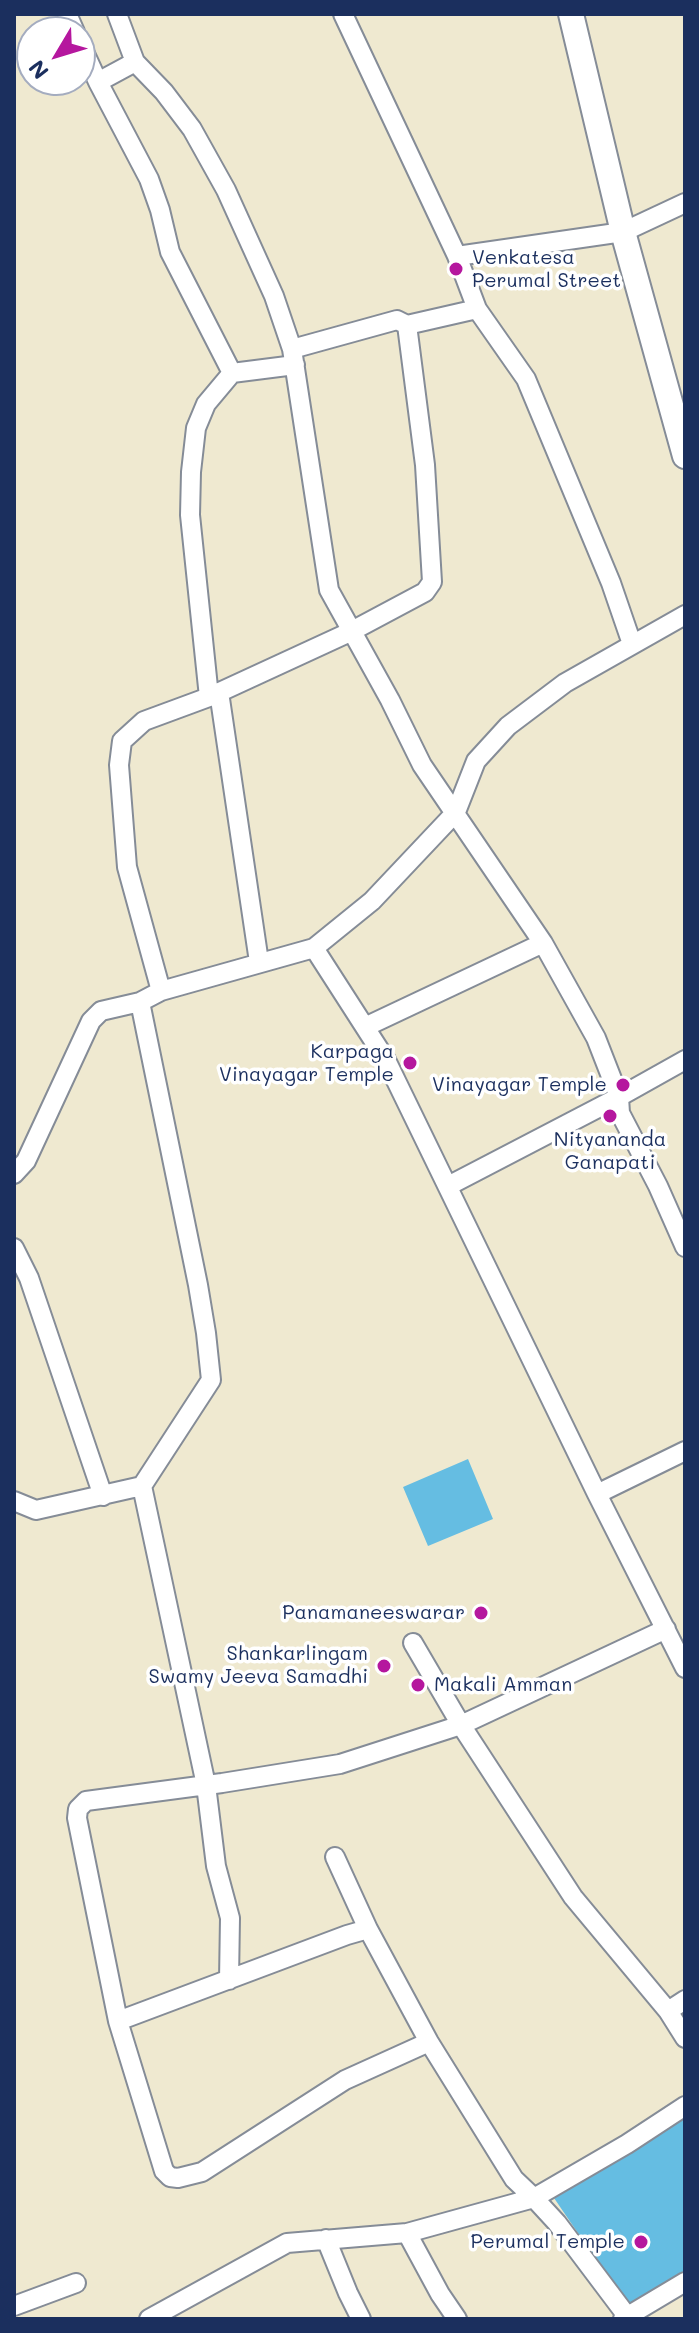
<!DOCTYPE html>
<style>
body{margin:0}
#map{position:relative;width:699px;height:2333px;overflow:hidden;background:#efe9d0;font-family:Mali,sans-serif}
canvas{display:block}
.frame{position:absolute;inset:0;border:16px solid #1b2f5e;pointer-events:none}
.north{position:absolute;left:16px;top:16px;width:80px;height:80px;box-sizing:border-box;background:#fff;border:2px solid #a4acbf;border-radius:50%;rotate:232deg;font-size:22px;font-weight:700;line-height:32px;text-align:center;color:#1b2f5e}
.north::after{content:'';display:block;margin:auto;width:28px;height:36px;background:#b5179e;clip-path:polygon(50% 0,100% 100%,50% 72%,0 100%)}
</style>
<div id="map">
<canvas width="699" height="2333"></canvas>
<div class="frame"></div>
<div class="north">N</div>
</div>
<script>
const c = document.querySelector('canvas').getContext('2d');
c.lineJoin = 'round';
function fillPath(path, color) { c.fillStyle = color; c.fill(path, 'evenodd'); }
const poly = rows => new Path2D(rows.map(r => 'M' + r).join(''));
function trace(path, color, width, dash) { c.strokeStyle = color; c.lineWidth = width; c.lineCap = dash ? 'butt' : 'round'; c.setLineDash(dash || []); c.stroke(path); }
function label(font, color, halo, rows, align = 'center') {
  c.font = font + ' Mali,sans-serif'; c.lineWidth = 7; c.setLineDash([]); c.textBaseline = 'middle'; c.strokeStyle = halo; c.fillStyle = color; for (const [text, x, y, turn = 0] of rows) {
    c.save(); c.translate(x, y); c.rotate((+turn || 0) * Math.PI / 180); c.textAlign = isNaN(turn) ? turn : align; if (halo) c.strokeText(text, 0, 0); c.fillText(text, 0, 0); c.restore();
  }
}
const water = poly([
 [468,1459,493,1519,428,1546,403,1487],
 [685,2118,685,2273,629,2308,554,2198]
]);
const minor = poly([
 [67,14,75,32],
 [117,14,135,62,164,92,192,129,226,190,274,296,292,349],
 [343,14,457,256,477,309,526,379,611,583,632,644],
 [80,43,98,82],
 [135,62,98,82,149,179,160,210,170,252,232,373,295,365],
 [457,256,623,232,685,203],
 [477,309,407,325,397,320,292,349,329,590,390,700,422,765,543,943,596,1038,619,1097,620,1113,658,1186,685,1247],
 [219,692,259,962],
 [209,697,190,515,191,472,196,428,206,404,232,373],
 [314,948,386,1060,597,1494,685,1668],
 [161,991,127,867,119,765,122,741,144,721,209,697,350,632,425,592,432,582,425,465,407,325],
 [365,1027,543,943],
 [14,1174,26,1161,91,1021,101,1011,140,1002,161,991,314,948,372,901,456,812,476,761,508,726,565,683,685,615],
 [448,1186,619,1097,685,1060],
 [14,1248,29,1278,103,1496],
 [142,1486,206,1785,216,1866,230,1918,229,1980],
 [597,1494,685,1451],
 [14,1501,36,1510,142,1486,211,1380,206,1333,198,1285,140,1002],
 [413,1643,461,1725,573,1897,668,2011,685,2000],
 [335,1857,368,1929],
 [668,2011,685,2038],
 [118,2021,347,1935,368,1929,429,2042,514,2179,534,2198,557,2223,627,2316],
 [429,2042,345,2080,202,2172,178,2178,170,2177,164,2171,118,2021,77,1818,78,1809,86,1801,222,1783,340,1764,461,1725,666,1629],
 [407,2233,534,2198,627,2144,685,2106],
 [326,2239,348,2293,361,2319],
 [14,2306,76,2283],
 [149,2319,287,2243,407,2233,440,2294,457,2319],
 [623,2319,685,2282]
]);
const highway = poly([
 [571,14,623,232,685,456]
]);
const markers = [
 [456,269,8,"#b5179e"],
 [410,1063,8,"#b5179e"],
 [623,1085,8,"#b5179e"],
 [610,1116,8,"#b5179e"],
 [481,1613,8,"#b5179e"],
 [384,1666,8,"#b5179e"],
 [418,1685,8,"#b5179e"],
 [641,2242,8,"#b5179e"]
];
const poiNames = [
 ["Venkatesa",472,258,"left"],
 ["Perumal Street",472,281,"left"],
 ["Karpaga",394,1052],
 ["Vinayagar Temple",394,1075],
 ["Vinayagar Temple",607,1085],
 ["Nityananda",610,1140,"center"],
 ["Ganapati",610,1163,"center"],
 ["Panamaneeswarar",465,1613],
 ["Shankarlingam",368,1654],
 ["Swamy Jeeva Samadhi",368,1677],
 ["Makali Amman",434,1685,"left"],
 ["Perumal Temple",625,2242]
];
fillPath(water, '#65bde2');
trace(minor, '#858c97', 22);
trace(highway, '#858c97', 28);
trace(minor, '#fff', 18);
trace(highway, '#fff', 24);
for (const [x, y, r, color] of markers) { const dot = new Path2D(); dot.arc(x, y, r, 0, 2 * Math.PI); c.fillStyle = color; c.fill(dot); trace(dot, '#fff', 3); }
label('20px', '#1b2f5e', '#fff', poiNames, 'right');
</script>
